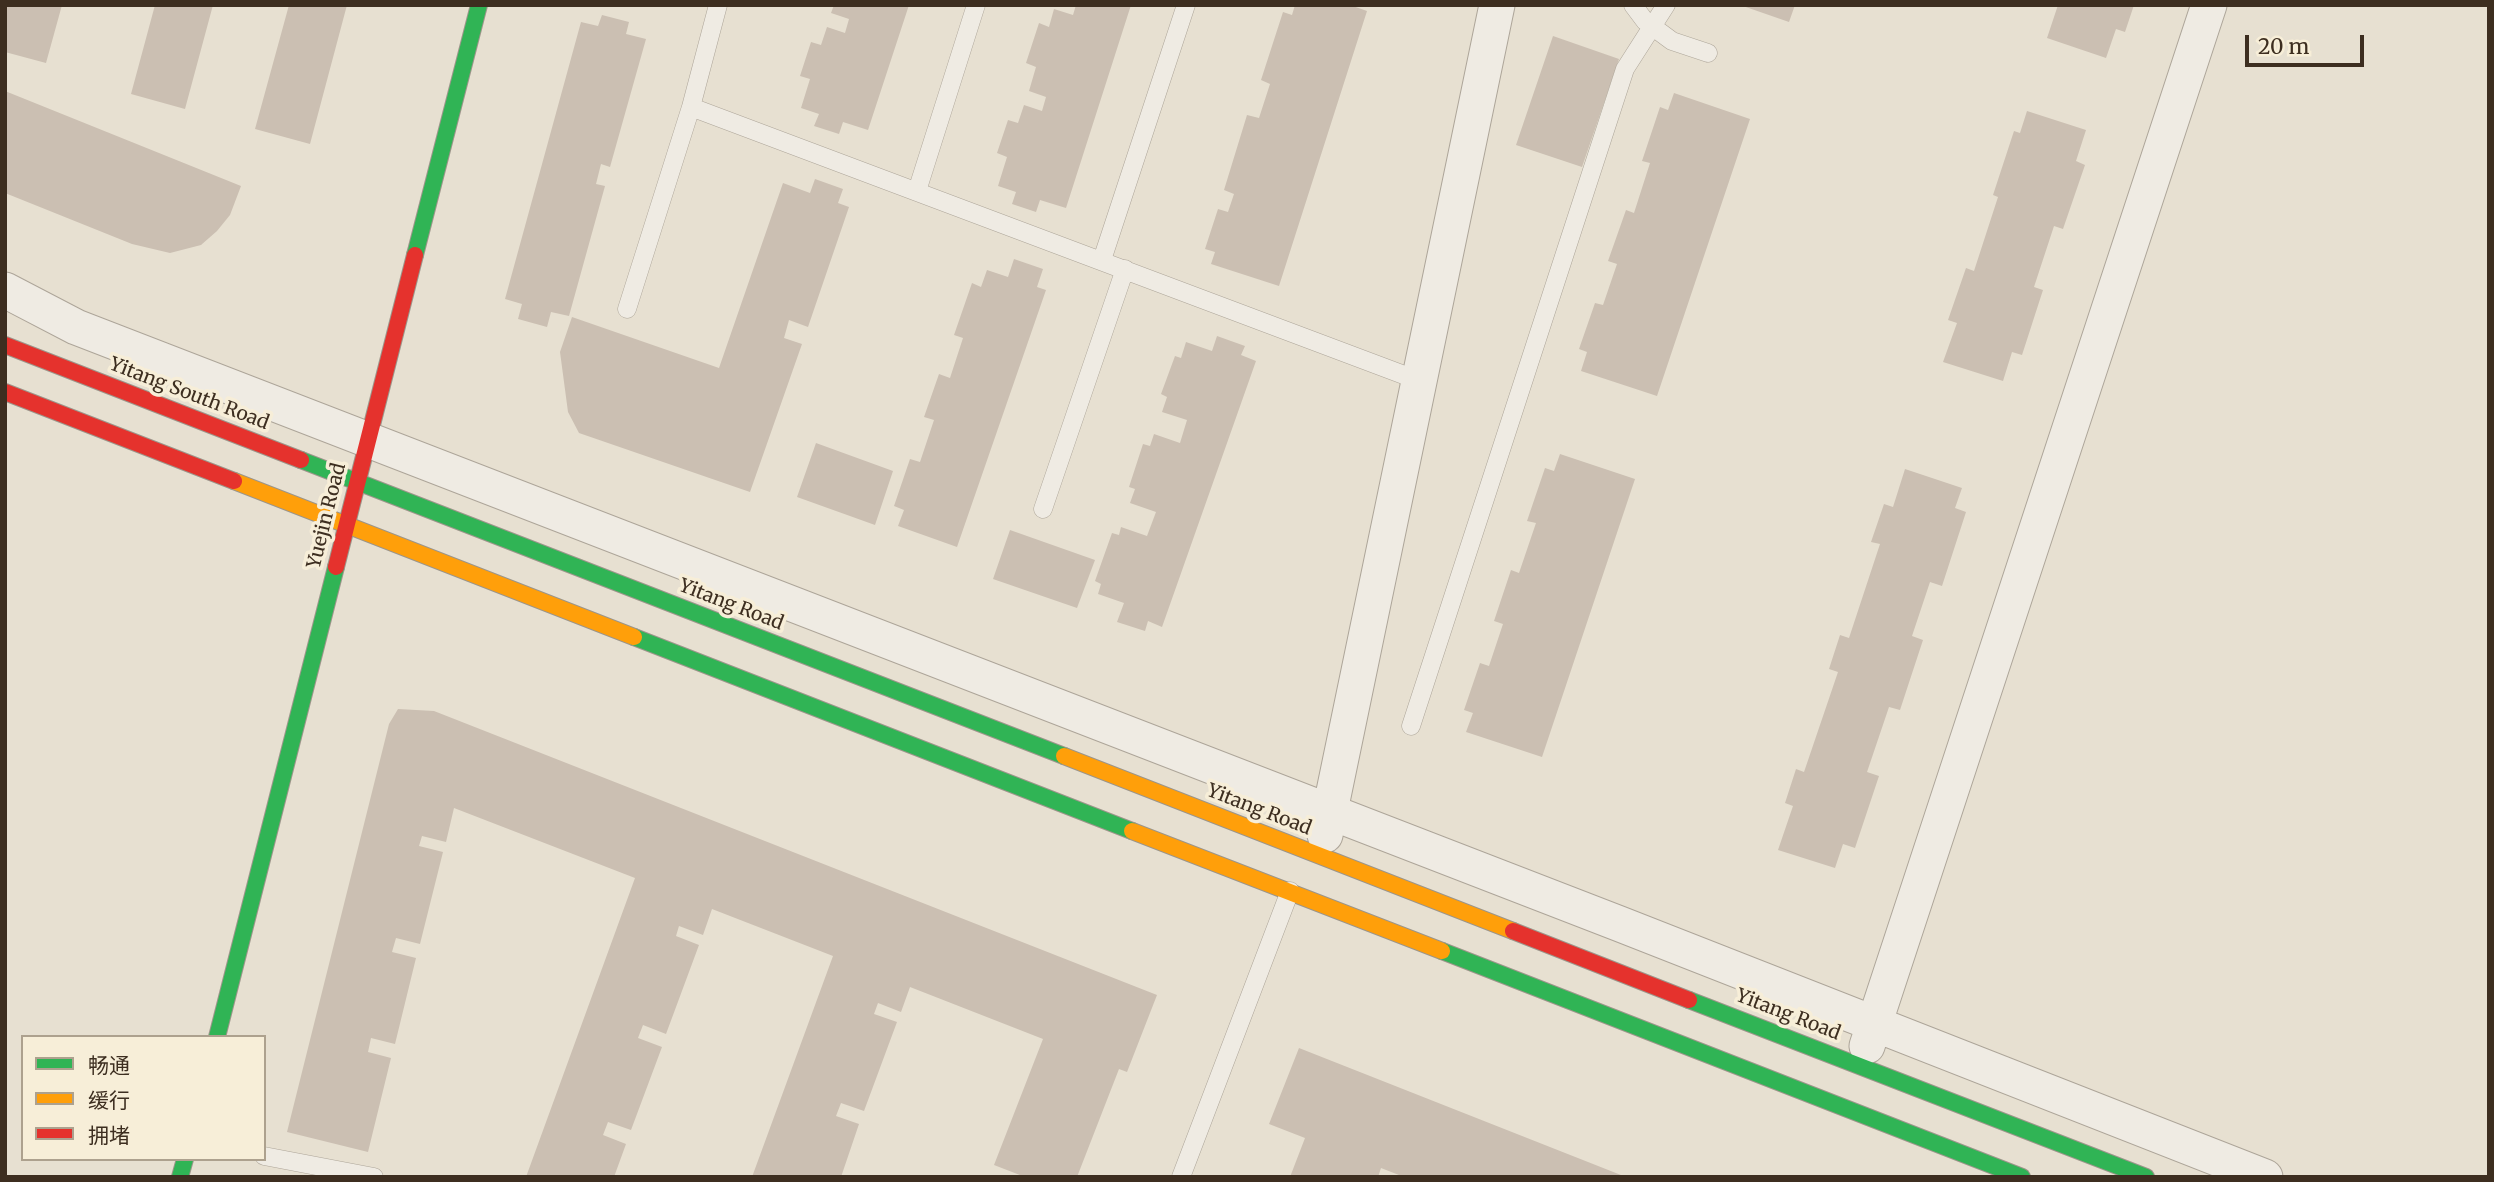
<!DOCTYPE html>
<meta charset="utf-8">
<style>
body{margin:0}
#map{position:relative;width:2494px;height:1182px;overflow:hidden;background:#e7e0d1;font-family:Merriweather,"Noto Sans SC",serif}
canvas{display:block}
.frame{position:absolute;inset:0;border:7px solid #3d2e20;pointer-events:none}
.legend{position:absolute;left:21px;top:1035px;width:245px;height:126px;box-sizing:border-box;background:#f7eed8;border:2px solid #ada18e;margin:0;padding:9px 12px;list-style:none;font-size:21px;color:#3d2e20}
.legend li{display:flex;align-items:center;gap:14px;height:35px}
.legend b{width:35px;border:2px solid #ada18e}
.scale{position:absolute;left:2245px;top:35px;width:119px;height:32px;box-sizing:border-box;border:4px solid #3d2e20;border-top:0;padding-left:9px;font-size:21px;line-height:24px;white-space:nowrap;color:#3d2e20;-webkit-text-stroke:5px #f7eed8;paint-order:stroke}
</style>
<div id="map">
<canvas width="2494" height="1182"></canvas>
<div class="frame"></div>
<ul class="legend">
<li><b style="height:9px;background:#30b455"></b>畅通</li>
<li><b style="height:9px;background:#ff9f0a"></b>缓行</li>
<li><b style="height:9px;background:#e5322d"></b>拥堵</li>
</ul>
<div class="scale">20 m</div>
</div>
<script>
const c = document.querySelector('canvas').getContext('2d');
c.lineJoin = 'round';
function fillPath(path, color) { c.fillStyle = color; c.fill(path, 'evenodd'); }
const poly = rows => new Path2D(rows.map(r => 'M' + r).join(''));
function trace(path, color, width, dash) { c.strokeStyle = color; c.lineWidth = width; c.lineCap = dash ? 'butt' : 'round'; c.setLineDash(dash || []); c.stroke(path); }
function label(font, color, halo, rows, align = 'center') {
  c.font = font + ' Merriweather,serif'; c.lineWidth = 7; c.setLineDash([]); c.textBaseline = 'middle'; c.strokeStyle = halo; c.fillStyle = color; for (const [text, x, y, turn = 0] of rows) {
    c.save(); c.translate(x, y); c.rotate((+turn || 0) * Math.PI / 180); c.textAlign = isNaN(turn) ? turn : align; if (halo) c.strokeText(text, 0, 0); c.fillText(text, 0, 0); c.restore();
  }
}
const building = poly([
 [5,5,62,5,46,63,5,52],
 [155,5,213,5,185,109,131,94],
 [289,5,347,5,310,144,255,129],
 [834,5,909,5,868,130,843,122,839,134,814,126,819,114,801,108,810,79,800,76,811,42,821,45,827,27,845,33,849,19,831,13],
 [1076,5,1131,5,1066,208,1040,200,1036,212,1012,204,1016,192,998,186,1007,157,997,153,1008,120,1018,123,1024,105,1042,111,1046,97,1029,91,1036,67,1026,63,1039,23,1049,27,1054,9,1073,15],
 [1295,5,1350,5,1367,11,1279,286,1211,264,1215,252,1205,249,1218,209,1228,212,1234,194,1224,190,1247,115,1259,118,1270,84,1261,80,1283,12,1292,15],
 [1740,5,1795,5,1789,22],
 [2058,5,2134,5,2125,32,2116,29,2106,58,2047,38],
 [602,15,629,22,626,34,646,39,610,167,601,164,596,184,605,186,569,316,551,312,547,327,518,319,522,304,505,299,581,22,598,26],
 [1553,36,1619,59,1582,167,1516,145],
 [5,91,241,186,230,215,217,231,201,245,170,253,132,244,5,193],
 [1674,93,1750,119,1657,396,1581,371,1587,352,1579,349,1595,303,1603,305,1617,264,1608,261,1626,210,1634,213,1650,163,1642,161,1660,107,1668,110],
 [2027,111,2086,130,2076,161,2085,165,2063,229,2054,226,2034,287,2043,290,2022,355,2012,352,2003,381,1943,362,1957,323,1948,320,1966,268,1974,271,1998,197,1993,195,2014,131,2020,133],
 [815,179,843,189,838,203,849,207,808,327,789,320,784,338,802,344,750,492,579,433,568,412,560,352,572,317,719,368,783,183,810,193],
 [1014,259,1043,269,1037,287,1046,290,957,547,898,526,904,510,894,506,910,459,920,462,934,420,924,417,939,374,950,378,963,338,954,335,972,283,981,287,987,270,1008,277],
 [1217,336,1245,346,1241,355,1256,361,1162,627,1148,621,1145,631,1117,622,1124,603,1098,594,1101,584,1095,581,1112,533,1119,535,1121,527,1147,536,1156,512,1130,503,1135,489,1129,487,1143,444,1150,446,1154,434,1180,443,1187,420,1162,412,1167,397,1161,394,1175,356,1181,358,1186,342,1212,351],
 [816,443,893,471,875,525,797,497],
 [1560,454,1635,479,1542,757,1466,732,1473,713,1464,710,1480,663,1489,666,1503,624,1494,621,1511,570,1519,573,1536,523,1527,521,1545,468,1554,471],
 [1905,469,1962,488,1955,508,1966,512,1942,586,1930,582,1912,636,1923,640,1900,710,1889,707,1867,772,1879,776,1855,848,1843,844,1835,868,1778,850,1793,806,1785,803,1796,769,1804,772,1838,672,1829,669,1840,635,1849,638,1880,544,1871,542,1884,504,1893,507],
 [1010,530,1095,560,1077,608,993,579],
 [398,709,434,711,1157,995,1127,1072,1119,1069,1077,1177,1025,1177,994,1165,1043,1039,910,987,901,1012,878,1003,874,1014,897,1022,864,1111,841,1103,836,1116,859,1124,841,1177,752,1177,833,956,712,909,703,935,679,926,676,936,699,945,666,1034,643,1025,638,1038,662,1047,631,1130,608,1122,603,1135,626,1144,614,1177,526,1177,635,878,454,808,446,842,422,836,419,846,443,852,420,944,396,938,392,952,416,958,395,1044,371,1038,368,1052,391,1058,368,1152,287,1132,389,724],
 [1299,1048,1626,1177,1404,1177,1381,1168,1378,1177,1290,1177,1305,1138,1269,1124]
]);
const lane = poly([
 [718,5,691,107,1420,381],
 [1633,5,1645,21,1672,41,1708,53],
 [917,191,976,5],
 [1102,260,1186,5],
 [627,309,691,107],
 [1043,509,1125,269],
 [1411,726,1625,69,1666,5],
 [264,1156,374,1177],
 [1181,1177,1290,891]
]);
const street = poly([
 [5,290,76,327,1620,924,2265,1177],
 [1325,835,1497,5],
 [1867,1046,2209,5]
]);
const fast = poly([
 [415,255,479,5],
 [301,460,1064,756],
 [634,637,1132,831],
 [1442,951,2022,1177],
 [1689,1000,2146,1177],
 [217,1037,336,567],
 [180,1177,185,1159]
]);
const slow = poly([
 [234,481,634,637],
 [1064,756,1513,931],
 [1132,831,1442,951]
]);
const jam = poly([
 [5,345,301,460],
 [5,392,234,481],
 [336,567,415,255],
 [1513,931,1689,1000]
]);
const streetNames = [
 ["Yitang South Road",189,394,21],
 ["Yuejin Road",327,516,-76],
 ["Yitang Road",731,605,21],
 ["Yitang Road",1259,810,21],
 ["Yitang Road",1788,1015,21]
];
fillPath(building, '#cbbfb2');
trace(lane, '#ada599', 19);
trace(street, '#ada599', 37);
trace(fast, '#9c958a', 18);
trace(slow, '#9c958a', 18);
trace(jam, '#9c958a', 18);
trace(lane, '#efebe3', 18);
trace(street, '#efebe3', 35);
trace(fast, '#30b455', 16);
trace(slow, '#ff9f0a', 16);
trace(jam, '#e5322d', 16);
label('19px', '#3d2e20', '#f7eed8', streetNames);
</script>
